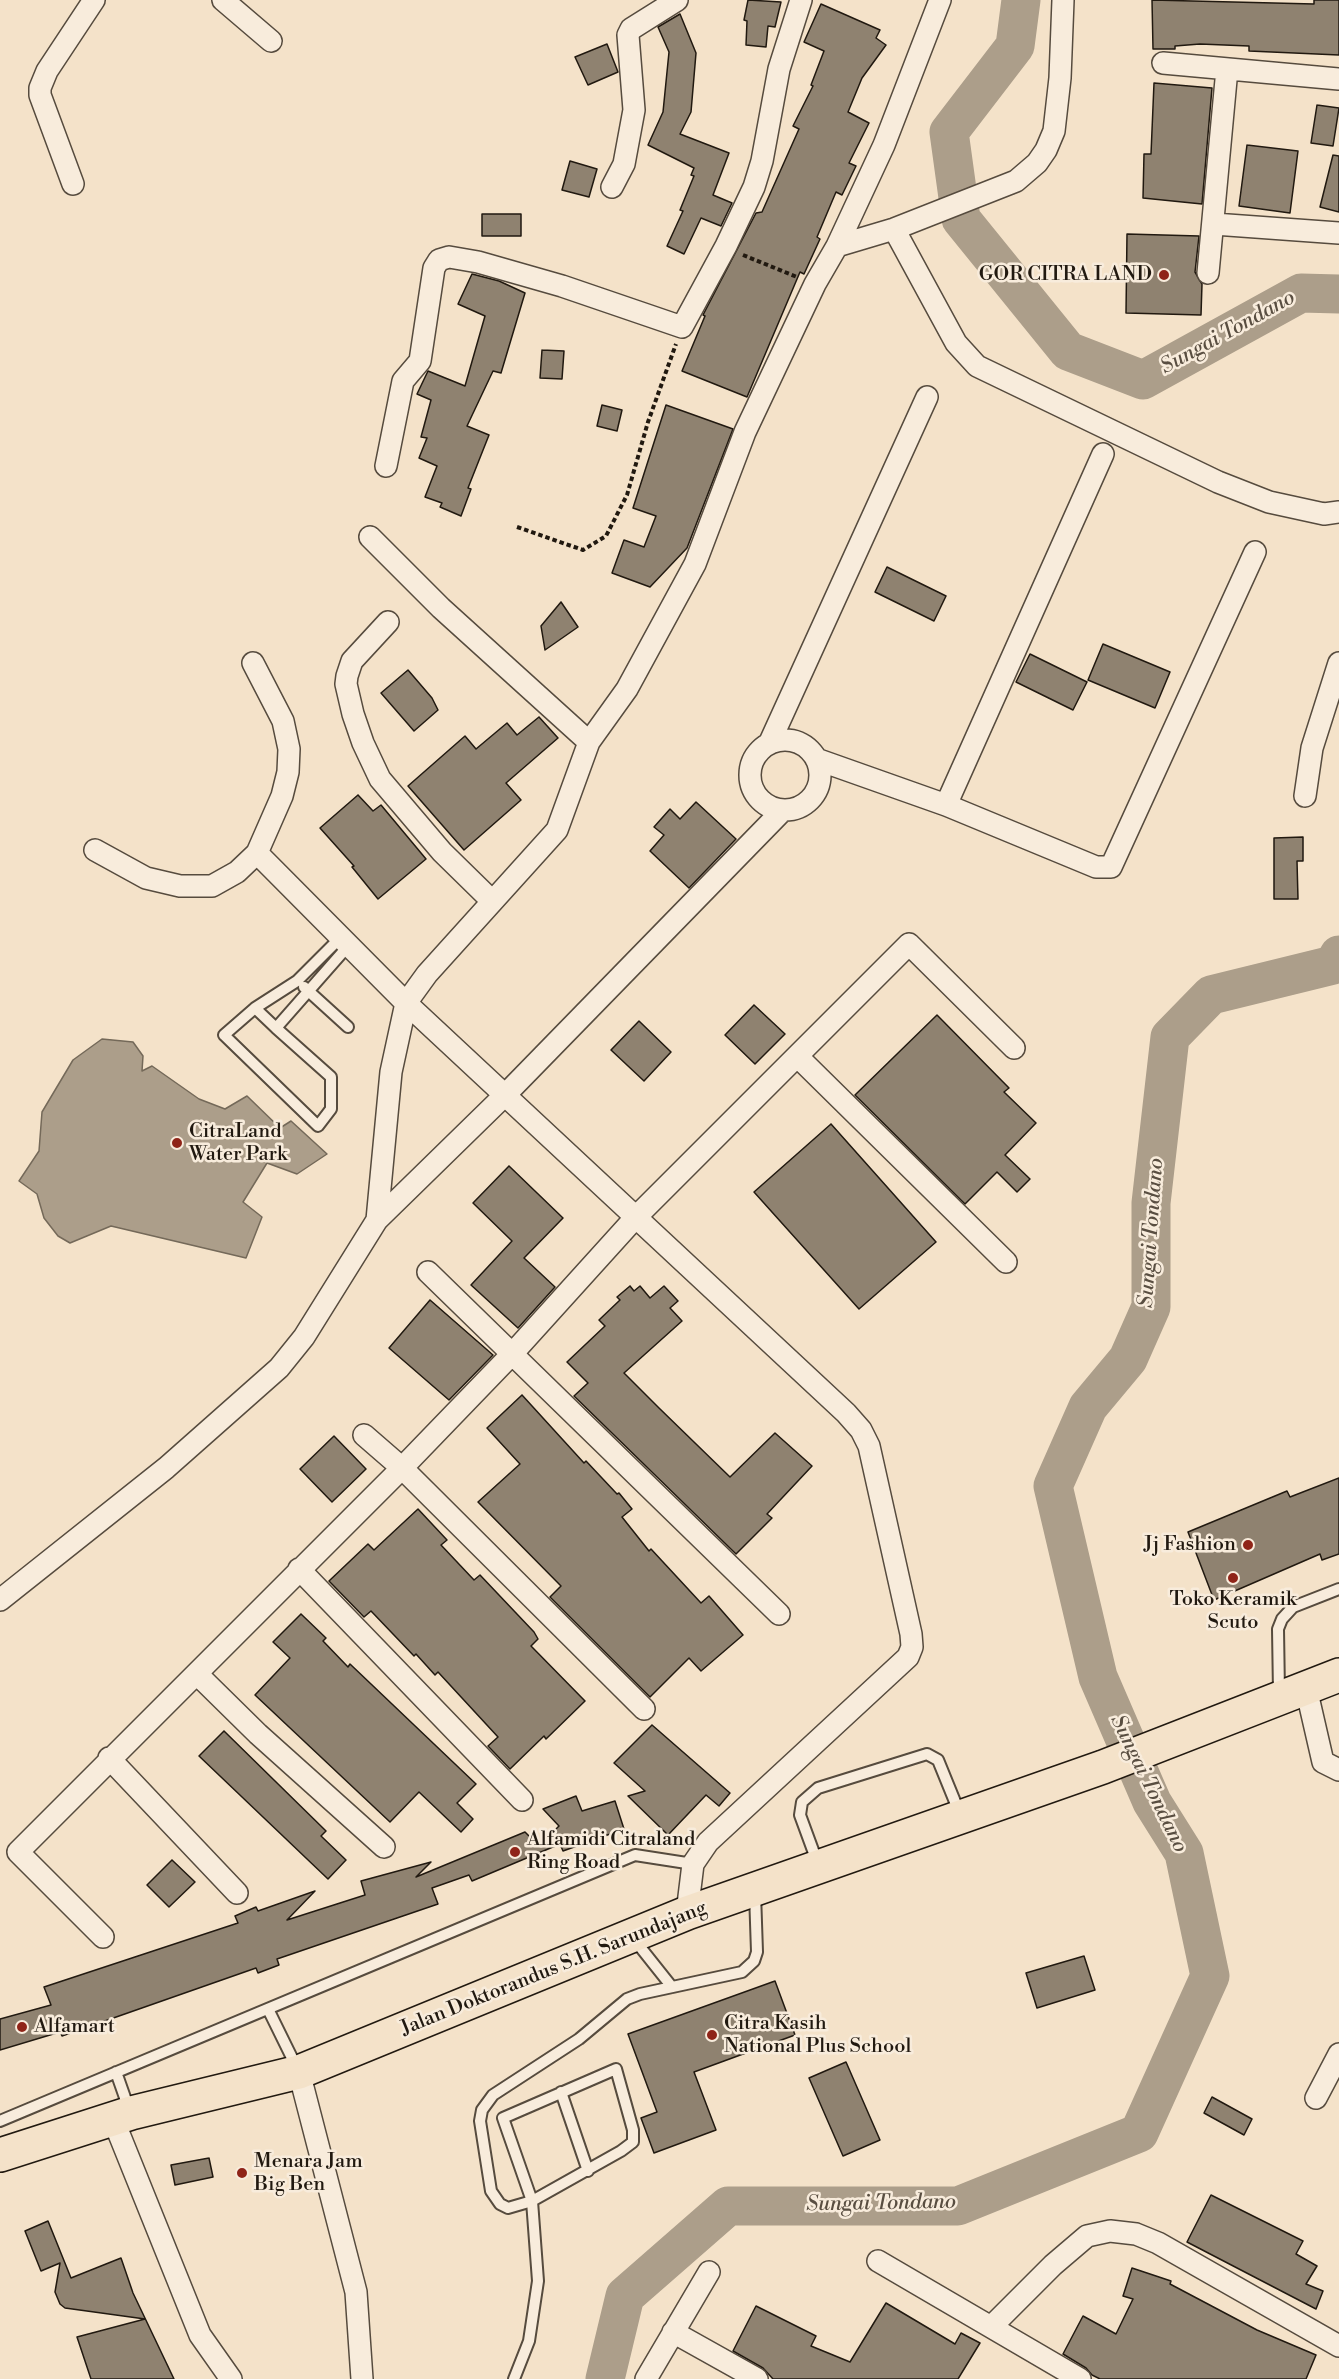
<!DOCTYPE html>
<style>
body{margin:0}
canvas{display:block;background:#f4e2c9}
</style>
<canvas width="1339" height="2379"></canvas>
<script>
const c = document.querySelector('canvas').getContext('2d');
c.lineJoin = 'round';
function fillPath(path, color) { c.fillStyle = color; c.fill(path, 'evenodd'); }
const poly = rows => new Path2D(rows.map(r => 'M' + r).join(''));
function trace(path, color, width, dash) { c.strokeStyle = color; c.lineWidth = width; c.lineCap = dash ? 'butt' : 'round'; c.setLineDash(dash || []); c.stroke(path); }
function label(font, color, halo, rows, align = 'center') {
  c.font = font + ' "Libre Bodoni",serif'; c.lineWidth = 5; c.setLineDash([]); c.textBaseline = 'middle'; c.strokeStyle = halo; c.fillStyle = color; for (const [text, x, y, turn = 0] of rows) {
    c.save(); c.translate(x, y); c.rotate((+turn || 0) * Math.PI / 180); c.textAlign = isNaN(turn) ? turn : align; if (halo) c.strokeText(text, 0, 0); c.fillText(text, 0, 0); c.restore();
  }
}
const water = poly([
 [102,1039,133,1042,143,1056,142,1071,152,1066,199,1099,225,1109,247,1096,280,1128,291,1121,327,1154,297,1174,267,1163,243,1202,262,1217,246,1258,111,1226,70,1243,58,1236,44,1218,37,1194,19,1181,39,1151,42,1112,73,1060,102,1039]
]);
const river = poly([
 [1021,0,1015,46,949,132,961,219,1068,351,1143,380,1301,293,1339,294],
 [605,2379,625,2296,728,2206,958,2206,1139,2133,1210,1976,1184,1853,1152,1802,1098,1677,1053,1486,1088,1407,1128,1359,1151,1307,1151,1203,1170,1037,1211,995,1333,965,1339,955]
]);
const building = poly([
 [748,0,781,2,775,27,768,26,766,47,746,45,747,21,744,20,748,0],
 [1152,0,1314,4,1314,0,1339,0,1339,55,1249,51,1249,46,1200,44,1175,46,1175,49,1153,49,1152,0],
 [821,4,880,30,876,38,886,45,862,78,848,112,869,123,849,163,856,166,842,195,836,192,817,237,820,239,804,274,800,272,747,397,682,371,705,316,703,315,756,213,762,212,799,129,793,126,813,86,811,85,824,51,804,42,821,4],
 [680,14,696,53,691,112,680,134,729,153,713,195,732,203,721,226,701,218,684,254,667,246,683,211,680,210,694,176,691,175,694,168,648,145,663,112,669,52,658,27,680,14],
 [607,44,618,72,588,85,575,57,607,44],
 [1154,83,1212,88,1202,204,1143,198,1144,154,1151,154,1154,83],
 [1317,105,1339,108,1333,146,1311,143,1317,105],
 [1247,145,1298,151,1290,213,1239,206,1247,145],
 [1333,155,1339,156,1339,212,1320,207,1333,155],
 [570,161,597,169,589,197,562,190,570,161],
 [482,214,521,214,521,236,482,236,482,214],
 [1127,234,1199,236,1195,272,1202,284,1201,315,1126,313,1127,234],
 [472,274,499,281,525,293,501,373,493,371,467,426,489,435,468,488,471,489,461,516,440,507,442,503,425,497,437,466,419,458,427,438,421,437,431,400,417,394,428,371,465,386,485,316,458,304,472,274],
 [542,350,564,351,562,379,540,378,542,350],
 [602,405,622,410,617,431,597,426,602,405],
 [666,405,733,429,687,548,650,587,612,573,624,540,644,547,656,516,633,508,666,405],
 [887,567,946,596,934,621,875,592,887,567],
 [561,602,578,627,545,650,541,626,561,602],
 [1103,644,1170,672,1155,708,1088,680,1103,644],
 [1030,654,1087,682,1073,710,1016,682,1030,654],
 [408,670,432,698,438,710,414,731,381,693,408,670],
 [539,717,558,738,506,783,521,800,464,850,408,786,465,736,476,749,507,723,517,735,539,717],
 [358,795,373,811,381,805,426,859,378,899,352,867,354,866,320,828,358,795],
 [696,802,736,839,689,888,650,851,664,835,654,827,670,809,680,819,696,802],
 [1303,837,1303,861,1297,861,1298,899,1274,899,1274,838,1303,837],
 [754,1005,785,1034,755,1064,725,1035,754,1005],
 [937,1015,1009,1088,1004,1092,1036,1123,1005,1155,1030,1179,1017,1192,997,1172,965,1204,855,1095,937,1015],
 [639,1021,671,1052,644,1081,611,1050,639,1021],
 [831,1124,936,1242,859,1309,754,1192,831,1124],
 [509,1166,563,1218,524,1258,555,1287,518,1328,471,1285,512,1241,473,1203,509,1166],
 [630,1286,634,1291,640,1286,650,1298,664,1286,678,1301,670,1308,682,1321,624,1373,659,1408,730,1477,775,1433,812,1466,767,1514,772,1518,736,1554,574,1396,588,1383,567,1362,605,1326,599,1320,620,1300,617,1297,630,1286],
 [430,1300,493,1355,449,1400,389,1348,430,1300],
 [522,1395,584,1463,586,1461,617,1494,619,1493,632,1509,622,1517,649,1551,651,1549,701,1603,709,1596,743,1635,701,1671,689,1658,650,1697,550,1597,561,1586,478,1502,520,1464,487,1428,522,1395],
 [334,1436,366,1469,332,1502,300,1469,334,1436],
 [1339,1478,1339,1554,1322,1560,1320,1554,1214,1600,1188,1532,1287,1491,1290,1497,1339,1478],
 [418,1509,447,1540,441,1545,474,1580,480,1575,534,1632,538,1639,531,1646,585,1701,546,1739,544,1736,510,1769,488,1746,498,1737,438,1672,435,1675,416,1654,414,1656,371,1611,364,1617,329,1581,368,1544,374,1550,418,1509],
 [301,1614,326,1638,323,1641,348,1667,350,1664,476,1784,457,1803,473,1819,461,1832,419,1792,390,1822,255,1695,290,1658,273,1642,301,1614],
 [652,1725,730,1793,719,1806,706,1795,668,1835,628,1796,645,1791,614,1763,652,1725],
 [224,1731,326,1831,321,1836,346,1860,328,1879,199,1756,224,1731],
 [576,1796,582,1811,615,1801,624,1829,563,1851,560,1844,472,1881,469,1875,432,1888,438,1904,277,1959,279,1965,258,1973,256,1968,62,2036,60,2032,0,2050,0,2019,51,2005,44,1987,238,1923,235,1916,256,1907,258,1911,315,1891,287,1920,365,1895,361,1881,431,1862,416,1877,525,1832,539,1846,559,1826,543,1809,576,1796],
 [172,1860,195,1882,169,1907,147,1885,172,1860],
 [1084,1956,1095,1990,1037,2008,1026,1973,1084,1956],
 [775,1981,795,2035,694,2072,716,2130,654,2153,641,2118,657,2112,628,2034,775,1981],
 [846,2062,880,2140,843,2156,809,2078,846,2062],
 [1212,2097,1252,2119,1244,2135,1204,2113,1212,2097],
 [209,2158,213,2177,175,2185,171,2165,209,2158],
 [1211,2195,1303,2241,1296,2254,1317,2266,1306,2284,1323,2291,1316,2309,1187,2242,1211,2195],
 [48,2221,71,2278,121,2258,133,2293,174,2379,91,2379,77,2337,145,2319,65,2308,60,2304,55,2292,60,2263,41,2271,25,2231,48,2221],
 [1132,2268,1171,2281,1170,2284,1257,2330,1316,2355,1306,2379,1100,2379,1092,2375,1086,2368,1063,2354,1083,2316,1116,2334,1133,2299,1123,2296,1132,2268],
 [886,2303,955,2344,961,2333,980,2343,958,2379,773,2379,763,2368,733,2351,756,2306,816,2336,811,2346,850,2362,886,2303]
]);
const path = poly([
 [743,255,797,277],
 [517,527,583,550,606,536,627,495,648,422,676,344]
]);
const service = poly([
 [304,987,348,1027],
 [255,1008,224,1035,318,1126,331,1109,331,1077,276,1028,349,945],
 [276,1028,255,1008,297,981,341,937],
 [1279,1693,1278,1629,1282,1619,1293,1607,1339,1589],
 [818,1864,800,1815,802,1802,818,1788,927,1754,938,1760,960,1814],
 [633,1938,672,1987],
 [268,2009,297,2068],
 [116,2072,129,2109],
 [561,2092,588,2171],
 [0,2121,635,1855,693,1864],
 [514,2379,529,2341,538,2281,532,2201,503,2118,616,2069,633,2130,633,2142,621,2151,532,2201,508,2208,500,2204,491,2191,480,2121,482,2110,493,2095,579,2039,627,1999,640,1994,742,1972,754,1961,757,1952,755,1893]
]);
const minor = poly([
 [223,0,271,41],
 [1163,63,1339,79],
 [73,184,40,95,40,88,47,71,94,0],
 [612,187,624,164,634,110,628,35,631,29,677,0],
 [1214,224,1339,233],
 [894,229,956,343,977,366,1218,482,1269,502,1324,514,1339,512],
 [837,246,894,229,1016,181,1037,163,1046,150,1054,131,1060,78,1063,0],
 [1208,273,1227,69],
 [386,466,403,381,420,361,434,268,439,260,449,257,478,262,562,286,682,327,726,246,754,187,762,161,779,69,801,0],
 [370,537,441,608,589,742],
 [388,622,352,661,347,676,346,684,353,714,363,743,380,779,442,852,492,901],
 '750 775a35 35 0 1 1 70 0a35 35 0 1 1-70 0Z',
 [769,744,927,397],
 [816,759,946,805,1096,867,1111,867,1255,552],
 [1305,796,1312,748,1339,663],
 [946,805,1103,454],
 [95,850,146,878,180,886,212,886,237,872,257,853,282,796,288,772,289,749,283,721,253,663],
 [257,853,406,1003,846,1413,861,1430,869,1446,911,1634,912,1647,908,1657,708,1842,693,1864,687,1913],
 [797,1056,1006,1262],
 [377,1220,391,1072,406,1003,427,974,557,830,589,742,627,689,695,564,745,432,815,284,837,246,884,145,940,0],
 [428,1272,779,1614],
 [364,1435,402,1468,644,1709],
 [299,1569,522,1800],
 [0,1600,166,1468,279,1368,304,1337,377,1220,506,1094,783,810],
 [197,1674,258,1734,384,1847],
 [1306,1688,1323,1762,1339,1770],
 [109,1758,237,1893],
 [103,1937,18,1852,402,1468,512,1354,635,1218,909,944,1014,1048],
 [299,2072,356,2292,362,2379],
 [1316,2098,1339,2054],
 [113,2119,200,2335,231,2379],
 [878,2261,1080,2379],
 [992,2326,1053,2265,1087,2236,1110,2231,1136,2234,1158,2243,1339,2346],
 [673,2332,757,2379],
 [646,2379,709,2272]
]);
const trunk = poly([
 [0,2155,131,2113,299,2072,687,1913,1103,1767,1339,1675]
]);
const markers = [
 [1164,275,6,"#8f2418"],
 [177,1143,6,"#8f2418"],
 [1248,1545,6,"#8f2418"],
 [1233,1578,6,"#8f2418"],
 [515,1852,6,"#8f2418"],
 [22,2027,6,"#8f2418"],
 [712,2035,6,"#8f2418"],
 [242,2173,6,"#8f2418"]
];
const poiNames = [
 ["GOR CITRA LAND",1152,275,"right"],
 ["CitraLand",189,1132],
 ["Water Park",189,1155],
 ["Jj Fashion",1236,1545,"right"],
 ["Toko Keramik",1233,1600,"center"],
 ["Scuto",1233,1623,"center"],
 ["Alfamidi Citraland",527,1840],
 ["Ring Road",527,1863],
 ["Citra Kasih",724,2024],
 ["National Plus School",724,2047],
 ["Alfamart",34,2027],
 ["Menara Jam",254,2162],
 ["Big Ben",254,2185]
];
const streetNames = [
 ["Jalan Doktorandus S.H. Sarundajang",554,1969,-22]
];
const waterNames = [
 ["Sungai Tondano",1228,333,-29],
 ["Sungai Tondano",1152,1233,-86],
 ["Sungai Tondano",1148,1784,64],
 ["Sungai Tondano",881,2204,-1]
];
fillPath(water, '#ac9e8a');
trace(water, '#746959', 1.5);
trace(river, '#ac9e8a', 39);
fillPath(building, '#8f8270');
trace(building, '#211910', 1.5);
trace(service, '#564b3e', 14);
trace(minor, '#564b3e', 24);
trace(trunk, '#211910', 36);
trace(path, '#211910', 4, [4.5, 3]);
trace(service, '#f8ecdc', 10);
trace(minor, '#f8ecdc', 21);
trace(trunk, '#f4e2c9', 33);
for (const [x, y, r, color] of markers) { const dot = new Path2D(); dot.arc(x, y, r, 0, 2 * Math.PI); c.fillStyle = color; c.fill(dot); trace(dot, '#f8ecdc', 2); }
label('20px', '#211910', '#f8ecdc', poiNames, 'left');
label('20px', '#211910', '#f8ecdc', streetNames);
label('italic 21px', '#594e41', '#f8ecdc', waterNames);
</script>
